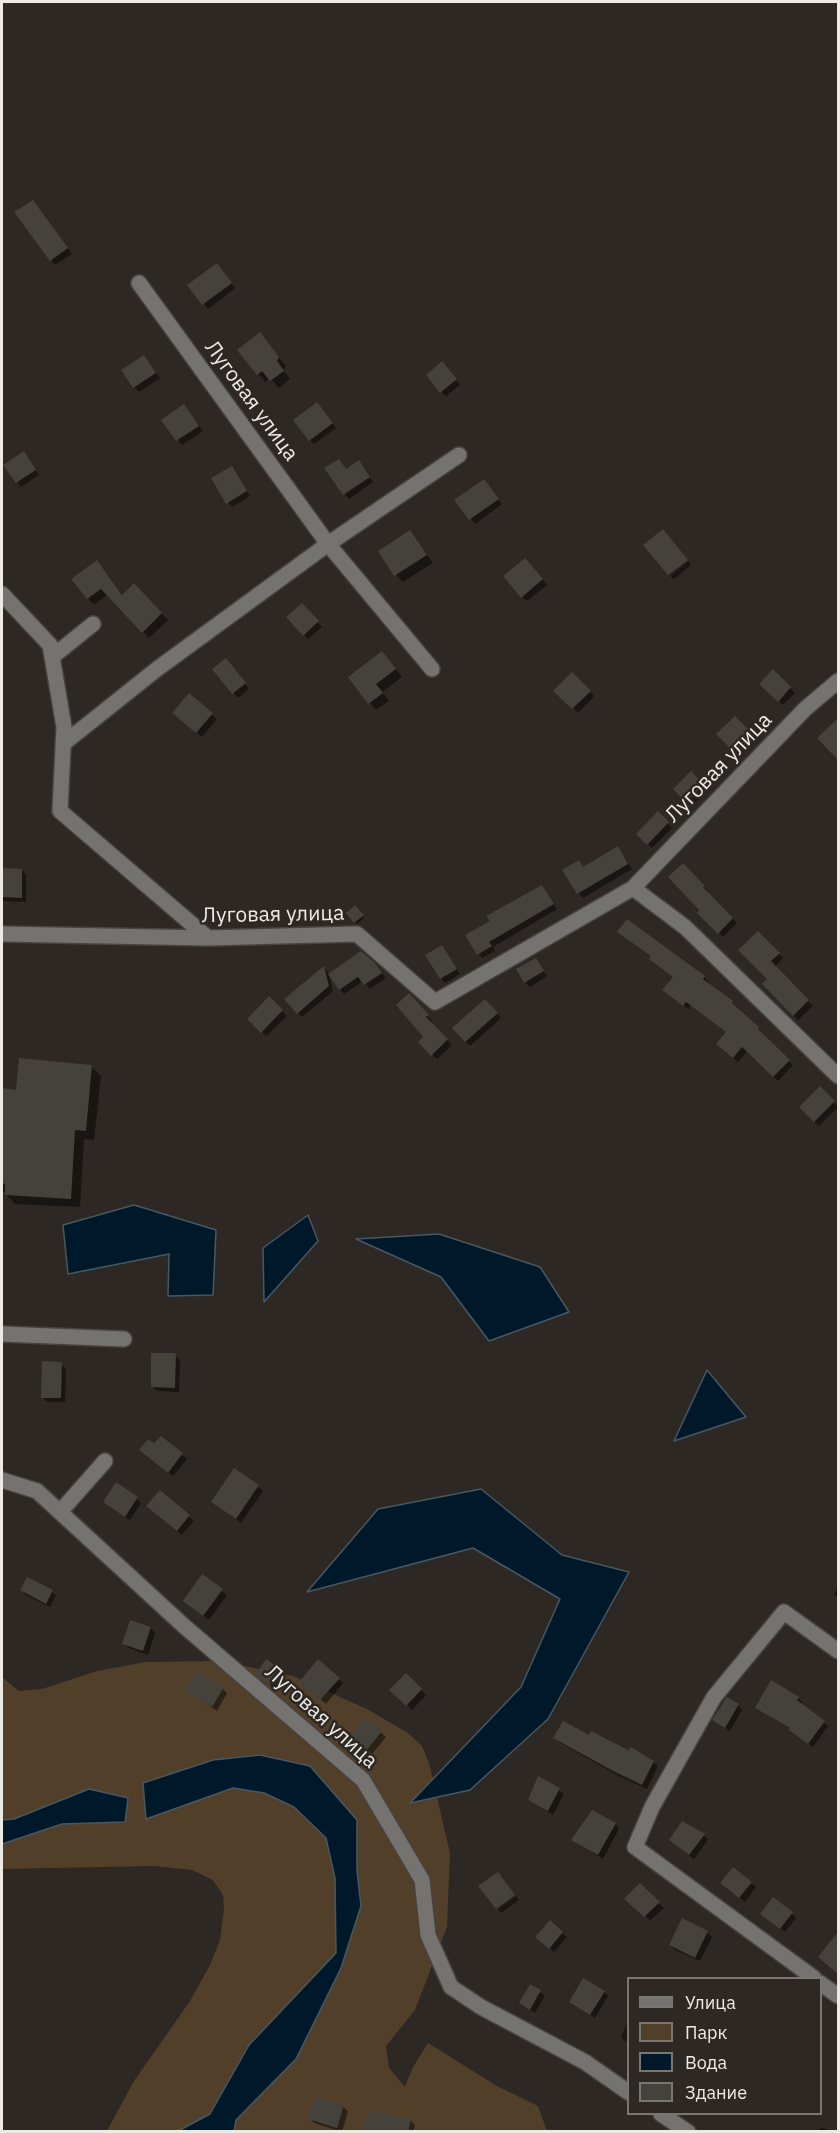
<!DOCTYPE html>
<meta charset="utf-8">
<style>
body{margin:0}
#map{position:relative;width:840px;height:2133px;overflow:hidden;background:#2d2823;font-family:"IBM Plex Sans",sans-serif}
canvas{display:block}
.frame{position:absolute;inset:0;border:3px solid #edeae6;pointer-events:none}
.legend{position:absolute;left:627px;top:1977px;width:195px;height:138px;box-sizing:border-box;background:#2d2823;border:2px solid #7a7671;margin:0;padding:8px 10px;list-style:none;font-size:18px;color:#edeae6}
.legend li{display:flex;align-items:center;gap:12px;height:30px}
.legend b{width:30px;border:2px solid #7a7671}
</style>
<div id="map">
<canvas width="840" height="2133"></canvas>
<div class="frame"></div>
<ul class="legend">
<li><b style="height:8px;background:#747370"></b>Улица</li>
<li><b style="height:16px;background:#523f2a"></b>Парк</li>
<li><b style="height:16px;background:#00192a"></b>Вода</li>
<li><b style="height:16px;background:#45413b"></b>Здание</li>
</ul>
</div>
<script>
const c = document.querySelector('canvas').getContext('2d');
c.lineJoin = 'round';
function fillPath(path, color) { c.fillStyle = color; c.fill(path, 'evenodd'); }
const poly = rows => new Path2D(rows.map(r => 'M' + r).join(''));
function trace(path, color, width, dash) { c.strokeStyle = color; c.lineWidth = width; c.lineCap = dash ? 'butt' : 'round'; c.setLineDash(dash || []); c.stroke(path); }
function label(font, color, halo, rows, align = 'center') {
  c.font = font + ' "IBM Plex Sans",sans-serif'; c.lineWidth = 5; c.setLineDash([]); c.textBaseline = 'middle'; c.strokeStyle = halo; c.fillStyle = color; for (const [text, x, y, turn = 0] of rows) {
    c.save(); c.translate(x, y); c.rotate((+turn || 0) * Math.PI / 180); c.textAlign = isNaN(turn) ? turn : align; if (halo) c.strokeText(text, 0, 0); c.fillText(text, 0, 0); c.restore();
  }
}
const green = poly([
 [220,1661,293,1676,367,1709,408,1733,422,1746,429,1763,450,1853,447,1927,415,2010,386,2046,389,2068,405,2087,413,2067,428,2043,497,2086,538,2106,547,2131,107,2131,134,2081,190,2001,210,1965,220,1940,224,1910,223,1895,213,1880,192,1870,154,1866,2,1869,2,1677,19,1691,42,1689,97,1671,146,1662]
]);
const water = poly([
 [134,1205,216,1230,213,1295,168,1296,169,1254,68,1274,63,1225,134,1205],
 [308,1215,318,1241,264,1302,263,1248,308,1215],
 [439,1234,540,1267,569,1312,489,1341,441,1277,356,1239,439,1234],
 [707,1370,746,1417,674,1441,707,1370],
 [481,1489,562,1555,629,1572,548,1719,470,1790,410,1803,521,1687,560,1599,473,1548,307,1592,378,1509,481,1489],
 [260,1755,310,1766,357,1820,357,1871,361,1906,341,1968,296,2059,236,2120,234,2131,178,2131,210,2114,249,2045,336,1953,335,1878,326,1838,294,1807,264,1793,233,1788,146,1819,143,1783,213,1760,260,1755],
 [89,1789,128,1798,125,1822,62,1824,2,1844,2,1820,14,1819,89,1789]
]);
const shadow = poly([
 [37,206,72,254,55,265,51,260],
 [221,269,235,288,208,309,189,285],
 [267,342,286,366,283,370,290,379,279,388,270,378,265,382,239,350],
 [144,357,160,378,139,392,134,387],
 [447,368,460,385,446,396,441,392],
 [184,406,203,431,182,445,163,420],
 [321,408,336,428,314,444,310,440],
 [28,458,39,475,21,487,5,465],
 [363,467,373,482,349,499,326,469,347,471],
 [231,468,250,496,232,507,228,503],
 [484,481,502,504,475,524,456,500],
 [410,532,433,563,403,582,396,575,380,552],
 [688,561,691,565,674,579,670,576],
 [530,564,547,585,527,601,522,597],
 [103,568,123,596,134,585,168,620,149,638,108,594,94,605,88,598],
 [302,605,322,627,308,639,288,617],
 [389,661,402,677,382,692,389,701,376,710,350,677],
 [230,665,249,689,238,698,214,670],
 [773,671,795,693,783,705,761,684],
 [572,674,594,696,578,713,556,691],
 [189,695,217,719,202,737,178,717],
 [735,718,756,740,739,756,718,734],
 [691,773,708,791,692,806,675,789],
 [658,813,672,828,652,848,638,834],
 [617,848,632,869,583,898,578,893,578,861,584,868],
 [683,865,708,891,706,893,737,923,723,937,699,913,702,910],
 [2,870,22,870,26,875,26,902,2,901],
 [542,887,557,909,493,947,495,951,482,958,478,954,492,922],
 [355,907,364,918,357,924,348,913],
 [758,933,783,958,775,967,813,1006,798,1020,764,984,769,979],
 [442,946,460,974,445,983,441,978],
 [535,959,547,976,530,987,525,982],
 [374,964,386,978,370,989,363,981,344,994,340,989],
 [324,968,328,972,333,991,302,1017,298,1013],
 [704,977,709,982,707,984,732,1002,737,1007,735,1008,758,1028,763,1033,761,1034,793,1065,778,1081,748,1051,738,1062,722,1048,727,1032,691,1005,688,1009,669,995],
 [269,998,287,1016,266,1036,249,1019],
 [414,1000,432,1021,430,1023,452,1045,437,1059,420,1042,425,1037],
 [485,1001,501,1018,470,1046,454,1028],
 [92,1067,101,1076,94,1140,84,1139,80,1207,15,1204,6,1194,6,1192,2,1192,2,1090,18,1091],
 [820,1088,838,1107,819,1126,801,1107],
 [175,1355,180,1360,179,1392,157,1391,153,1387],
 [61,1364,66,1369,65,1402,47,1402,42,1397],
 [161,1438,187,1459,173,1476,145,1455],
 [235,1470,263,1491,241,1523,213,1502],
 [160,1492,194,1521,182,1535,153,1510],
 [137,1498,141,1503,130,1520,109,1506],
 [202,1576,227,1595,209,1620,184,1601],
 [838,1587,838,1598,834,1594],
 [22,1590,52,1592,56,1596,50,1607,26,1595],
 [131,1622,151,1628,155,1633,148,1655,129,1648,124,1643],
 [267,1661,285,1675,275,1689,262,1679],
 [406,1676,426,1695,412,1710,392,1690],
 [339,1679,343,1683,326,1704,305,1686],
 [772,1683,798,1698,803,1703,802,1705,828,1726,813,1747,791,1729,757,1708],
 [223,1689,227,1693,217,1711,186,1690],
 [738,1705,742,1710,730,1731,714,1720],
 [365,1719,386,1737,372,1754,356,1741],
 [589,1737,653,1762,658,1766,647,1789,619,1776,559,1742,555,1738],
 [559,1790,564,1794,553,1815,530,1799],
 [615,1824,619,1829,603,1859,573,1840],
 [704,1835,708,1840,694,1859,676,1845],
 [751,1883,756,1887,745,1902,726,1888],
 [640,1885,664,1908,650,1920,626,1899],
 [516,1896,519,1900,501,1913,498,1909],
 [792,1914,796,1918,785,1932,767,1918],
 [550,1922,567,1937,554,1952,542,1941],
 [707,1932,712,1937,700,1961,675,1950,671,1945],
 [531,1986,545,1996,535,2013,520,2003],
 [604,1992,608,1996,595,2018,570,2001],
 [628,2021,628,2043,621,2037],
 [343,2107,348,2111,342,2132,314,2123,310,2119],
 [410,2120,415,2125,413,2132,364,2132],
 [821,2127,833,2132,819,2132]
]);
const building = poly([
 [33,200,68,248,50,261,14,212],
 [217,263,232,283,202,305,187,285],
 [260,332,279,357,277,361,284,371,270,381,262,371,257,375,237,350],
 [144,355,156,373,133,388,121,370],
 [442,361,457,379,440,393,426,375],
 [317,402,333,423,309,441,293,420],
 [184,404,199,426,176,441,161,420],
 [24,451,36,470,16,483,3,465],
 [339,459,346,469,359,460,370,477,343,495,324,468],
 [232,466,247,491,226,504,211,478],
 [484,479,499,499,469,520,454,500],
 [663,529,688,560,668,575,643,545],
 [410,530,427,555,394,576,378,551],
 [525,558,543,579,521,598,503,576],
 [97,560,122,595,134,583,162,613,142,633,101,589,87,599,71,579],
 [302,603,319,621,303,636,286,617],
 [382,651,396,669,376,684,383,693,368,704,348,677],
 [226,658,246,683,232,694,212,669],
 [773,669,791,687,778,702,759,684],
 [572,672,591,691,572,709,553,691],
 [189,693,213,713,196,733,172,713],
 [735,716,753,734,734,752,716,734],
 [838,718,838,760,817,738],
 [691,771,704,785,686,802,673,789],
 [658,811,669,822,647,845,636,834],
 [618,846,628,864,577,894,562,870,579,860,583,867],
 [683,863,705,886,703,887,733,918,718,934,697,913,699,910,668,877],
 [2,868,22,869,22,898,2,897],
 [542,885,554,904,489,942,492,946,477,955,465,935,490,921,486,916],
 [355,905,364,915,354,923,346,913],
 [627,919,705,976,703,979,733,1001,732,1003,759,1027,758,1029,790,1060,773,1077,742,1047,733,1058,716,1044,726,1032,686,1002,683,1006,662,990,673,977,649,959,651,956,617,932],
 [758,931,780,953,771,961,809,1000,793,1016,762,984,767,979,738,950],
 [442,945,457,969,440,979,425,955],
 [361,951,375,963,382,973,364,985,358,977,339,990,328,974],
 [536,958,544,971,524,983,516,969],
 [324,966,329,986,297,1014,284,999],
 [409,993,429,1015,426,1017,448,1039,431,1056,418,1042,423,1037,396,1005],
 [269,996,283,1010,261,1033,247,1019],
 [485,999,498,1013,465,1042,452,1028],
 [19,1058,92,1065,86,1131,75,1130,71,1199,5,1195,5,1184,2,1183,2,1088,16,1090],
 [820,1086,835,1101,814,1122,799,1107],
 [151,1353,176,1353,175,1388,151,1387],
 [42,1361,62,1362,61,1398,41,1398],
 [161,1436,183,1453,168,1473,139,1450,148,1439,154,1443],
 [234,1468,259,1485,236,1519,211,1502],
 [116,1482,138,1497,125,1517,103,1502],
 [160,1490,190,1515,177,1531,146,1506],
 [202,1574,223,1589,203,1616,183,1601],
 [27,1577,53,1590,46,1604,20,1590],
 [130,1620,151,1627,143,1651,122,1644],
 [266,1659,281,1669,270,1685,255,1675],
 [318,1659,340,1678,320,1700,299,1682],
 [196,1671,224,1687,212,1707,184,1691],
 [406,1673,422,1689,406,1706,389,1690],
 [771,1680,799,1697,797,1700,825,1721,808,1744,789,1730,790,1728,755,1708],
 [727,1697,739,1704,725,1728,712,1720],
 [365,1717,382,1731,366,1751,349,1737],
 [563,1721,589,1735,591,1731,628,1750,631,1747,654,1761,642,1785,613,1771,553,1738],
 [538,1776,560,1788,548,1811,528,1800],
 [592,1810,616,1823,598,1855,571,1840],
 [682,1821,705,1834,689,1855,669,1840],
 [733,1867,752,1882,739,1898,720,1883],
 [498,1872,515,1895,496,1909,478,1886],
 [640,1883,660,1902,644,1917,624,1899],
 [773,1897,793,1912,780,1929,760,1914],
 [682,1918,708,1931,695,1958,669,1945],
 [550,1920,563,1932,549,1949,535,1937],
 [838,1932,838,1974,818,1957],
 [583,1978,605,1991,590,2015,569,2002],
 [530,1984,541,1990,530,2010,519,2003],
 [315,2096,344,2105,337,2128,308,2119],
 [368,2110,411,2119,408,2132,363,2132]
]);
const minor = poly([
 [139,283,328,544,432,669],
 [2,594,50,645,64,727,60,811,208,938],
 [52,657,93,624],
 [63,744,157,669,328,544,459,455],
 [633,888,805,709,838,681],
 [2,934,208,938,357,934,435,1002,633,888,685,927,838,1076],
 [2,1334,124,1339],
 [2,1480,37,1491,184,1626,363,1780,422,1880,428,1935,451,1987,481,2007,585,2062,628,2092],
 [60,1512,105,1461],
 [814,1978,635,1847,652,1807,714,1697,784,1612,838,1651],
 [820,1983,838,1996],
 [661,2114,688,2132]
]);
const streetNames = [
 ["Луговая улица",251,401,54],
 ["Луговая улица",719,768,-46],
 ["Луговая улица",273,915,-1],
 ["Луговая улица",321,1717,42]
];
fillPath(green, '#523f2a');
fillPath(water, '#00192a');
trace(water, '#475862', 1.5);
fillPath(shadow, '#0007');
fillPath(building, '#45413b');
trace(minor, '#48433e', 18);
trace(minor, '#747370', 15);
label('21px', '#edeae6', '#2d2823', streetNames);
</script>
